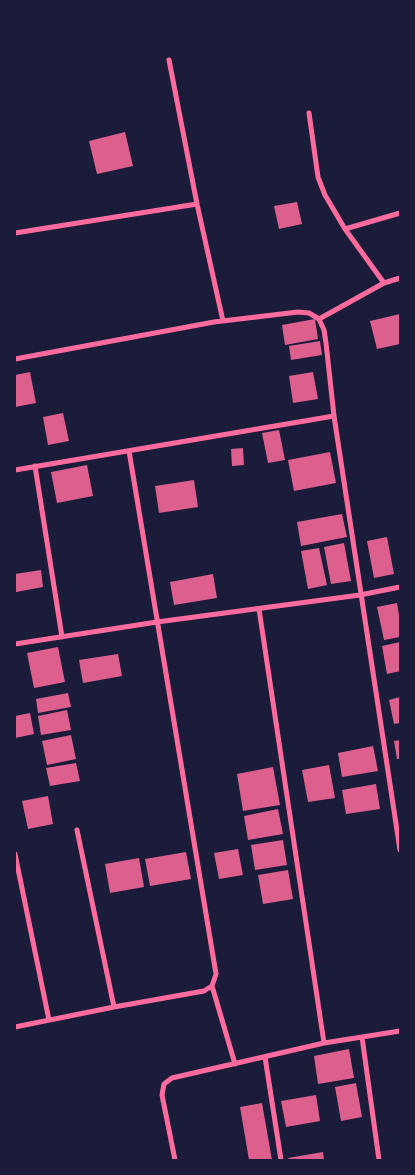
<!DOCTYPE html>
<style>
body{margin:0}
#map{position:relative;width:415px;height:1175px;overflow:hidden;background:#1b1b3a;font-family:Cabin,sans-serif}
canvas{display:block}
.frame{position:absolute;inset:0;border:16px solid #1b1b3a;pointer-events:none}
</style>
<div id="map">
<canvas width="415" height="1175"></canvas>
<div class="frame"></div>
</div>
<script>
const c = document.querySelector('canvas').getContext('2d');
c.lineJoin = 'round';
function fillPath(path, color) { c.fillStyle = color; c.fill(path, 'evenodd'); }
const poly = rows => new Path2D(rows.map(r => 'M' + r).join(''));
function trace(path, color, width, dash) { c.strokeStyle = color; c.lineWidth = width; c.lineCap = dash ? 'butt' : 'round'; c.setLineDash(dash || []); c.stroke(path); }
const building = poly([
 [125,132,133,166,97,174,89,141],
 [297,202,302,224,279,229,274,206],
 [400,314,400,344,377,349,370,321],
 [315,319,318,339,285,345,282,325],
 [320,341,322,355,291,360,289,346],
 [30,372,36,403,15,407,15,375],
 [313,372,318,399,293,403,289,376],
 [63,413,69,441,48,445,43,417],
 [279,430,285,460,268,463,262,433],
 [243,448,244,465,232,466,231,449],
 [330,452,336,483,294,491,288,460],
 [87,465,93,496,57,503,51,472],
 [194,480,198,507,159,513,155,486],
 [342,514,347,537,301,546,297,522],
 [387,537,394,574,374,578,367,541],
 [344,543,351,581,331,584,324,547],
 [319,548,327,585,308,589,301,551],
 [41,570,43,587,16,592,15,574],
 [213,574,217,598,174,605,170,582],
 [397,603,400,621,400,637,384,640,377,607],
 [400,642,400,671,387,674,382,646],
 [58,647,65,682,34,688,27,653],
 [118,654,122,676,83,683,79,660],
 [68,693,71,707,38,713,36,699],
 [400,697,400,723,394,724,389,700],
 [67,710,71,730,41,735,38,716],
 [30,713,34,734,15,738,15,716],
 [71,735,76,759,47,765,42,741],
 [400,740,400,759,397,759,394,741],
 [373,746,378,771,342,777,338,753],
 [76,763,80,781,50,786,46,768],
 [329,765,335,798,308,802,302,770],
 [273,767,280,805,243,811,237,774],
 [376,784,380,809,346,814,342,790],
 [48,796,53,824,28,829,22,801],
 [278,809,283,834,248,840,244,816],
 [283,840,287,865,255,870,251,845],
 [238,849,243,875,219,879,214,853],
 [186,852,191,879,150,886,145,859],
 [139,858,144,887,110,893,105,864],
 [288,870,293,899,263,904,258,875],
 [349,1049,354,1078,318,1084,314,1056],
 [356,1083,362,1117,341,1121,335,1087],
 [316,1095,320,1121,286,1127,281,1101],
 [262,1103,272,1160,249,1160,240,1107],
 [323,1152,324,1160,289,1160,288,1158]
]);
const minor = poly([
 [169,60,197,204,223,321],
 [309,113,318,177,325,195,345,229,384,283],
 [345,229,400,213],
 [15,233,197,204],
 [319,319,384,283,400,278],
 [15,359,214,322,298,312,309,313,319,319,324,330,326,343,334,416,400,850],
 [35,466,62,637],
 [15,470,334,416],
 [259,609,324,1043],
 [15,644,157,622,360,595,400,587],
 [77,830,114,1007],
 [15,854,49,1020],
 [212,986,235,1064],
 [15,1027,114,1007,204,991,212,986,216,974,129,451],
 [362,1037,379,1160],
 [265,1057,281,1160],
 [175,1160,162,1095,164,1084,172,1078,324,1043,400,1031]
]);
fillPath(building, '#dd5f8e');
trace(minor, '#ff6b9d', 5);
</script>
